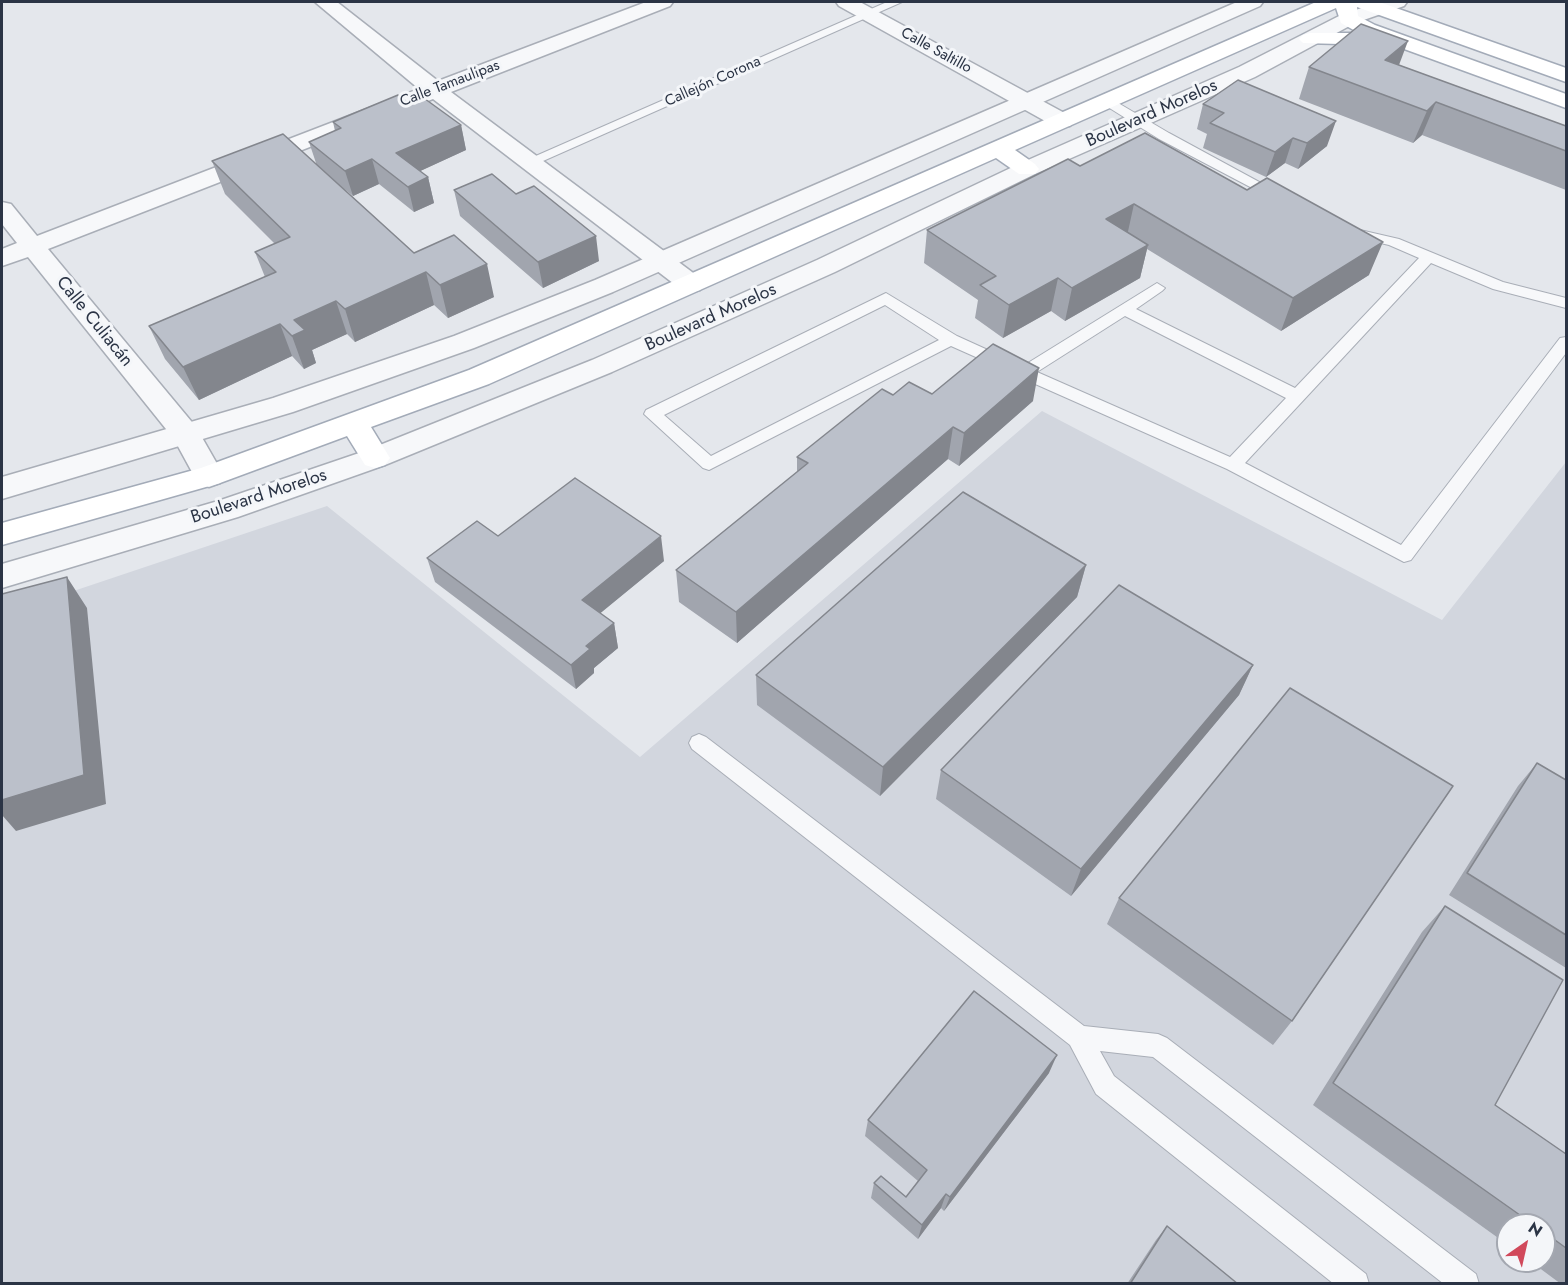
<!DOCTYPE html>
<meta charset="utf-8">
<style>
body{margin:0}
#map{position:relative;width:1568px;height:1285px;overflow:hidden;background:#e4e7ec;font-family:Jost,sans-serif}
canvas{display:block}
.frame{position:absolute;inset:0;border:3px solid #2b3445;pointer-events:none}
.north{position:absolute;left:1496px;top:1213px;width:60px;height:60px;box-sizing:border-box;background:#f4f6f9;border:2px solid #a4a8b1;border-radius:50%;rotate:34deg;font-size:16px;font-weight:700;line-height:24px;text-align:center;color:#2b3445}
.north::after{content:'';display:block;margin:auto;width:21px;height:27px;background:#d1495b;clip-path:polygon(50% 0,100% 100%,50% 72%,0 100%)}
</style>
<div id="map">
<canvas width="1568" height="1285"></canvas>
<div class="frame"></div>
<div class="north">N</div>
</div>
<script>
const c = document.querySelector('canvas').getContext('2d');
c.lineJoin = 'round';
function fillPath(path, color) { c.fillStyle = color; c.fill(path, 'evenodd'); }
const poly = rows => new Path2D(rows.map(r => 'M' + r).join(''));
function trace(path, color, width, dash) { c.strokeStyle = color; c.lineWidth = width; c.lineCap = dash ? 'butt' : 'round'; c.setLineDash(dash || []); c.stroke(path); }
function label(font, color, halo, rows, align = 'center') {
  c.font = font + ' Jost,sans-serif'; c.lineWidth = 6; c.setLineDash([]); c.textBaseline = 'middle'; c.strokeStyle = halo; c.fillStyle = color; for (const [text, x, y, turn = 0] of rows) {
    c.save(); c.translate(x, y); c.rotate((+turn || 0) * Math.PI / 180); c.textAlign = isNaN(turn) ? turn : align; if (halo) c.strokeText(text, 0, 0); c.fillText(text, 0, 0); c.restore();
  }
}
const built = poly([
 [1042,411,1442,620,1566,462,1566,1283,2,1283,2,615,327,506,640,757],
 [1508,1225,1544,1225,1544,1261,1508,1261]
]);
const service = poly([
 [887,2,902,2,534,165,524,165,522,162,887,2],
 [1108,97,1169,133,1285,196,1283,199,1273,199,1159,139,1103,104,1103,98,1108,97],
 [1347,227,1399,239,1503,282,1566,298,1566,308,1493,289,1431,263,1245,463,1401,545,1560,338,1566,337,1566,353,1411,560,1404,562,1227,469,1024,379,1016,378,1014,374,951,346,709,470,703,468,644,414,646,410,886,293,957,336,1023,366,1157,283,1165,288,1162,291,1136,309,1295,388,1419,258,1389,245,1342,234,1340,231,1342,228,1347,227],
 [885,305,939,340,711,456,664,415,885,305],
 [1125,316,1286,398,1230,457,1037,372,1125,316],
 [699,734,706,737,1084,1026,1158,1034,1167,1038,1476,1274,1479,1284,1444,1284,1153,1057,1100,1051,1114,1076,1366,1274,1369,1284,1334,1284,1096,1094,1070,1045,692,749,689,743,692,737,699,734]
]);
const minor = poly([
 [315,2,337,2,438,81,646,2,673,2,670,6,451,92,700,278,704,284,700,290,691,292,682,290,433,99,48,249,196,427,224,476,220,483,209,487,198,483,174,439,28,257,2,266,2,249,17,243,2,224,2,202,11,204,37,236,419,89,315,2],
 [836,2,860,2,1070,116,1073,121,1070,126,1054,126,839,6,836,2]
]);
const tertiary = poly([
 [1237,2,1263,2,1260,6,613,292,474,348,293,412,2,499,2,477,273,398,454,336,595,280,1237,2],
 [1379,2,1407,2,1404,6,1355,23,1255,77,1035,174,835,272,612,372,385,465,238,517,2,588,2,564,218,501,365,451,592,360,817,260,1019,164,1239,67,1341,15,1379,2]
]);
const primary = poly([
 [1316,2,1379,2,1566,68,1566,82,1357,7,1358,16,1375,25,1566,94,1566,108,1385,42,1377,45,1303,43,1299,39,1303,35,1310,33,1359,33,1341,23,1336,8,1015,150,1035,164,1039,169,1035,174,1019,174,996,158,489,384,371,427,390,458,385,465,375,468,365,465,347,436,220,483,2,545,2,523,201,468,469,370,1316,2]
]);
const wall = poly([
 [1399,65,1566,126,1566,190,1422,135,1413,143,1299,99,1309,67],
 [407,102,461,125,466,150,420,171,428,177,434,203,414,212,379,184,353,196,343,188,414,253,494,297,448,318,434,305,355,342,347,334,312,350,316,363,304,369,292,356,199,400,165,359,149,326,265,277,255,252,275,244,225,194,212,161,316,163,309,142,335,131,333,122],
 [1203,104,1327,146,1298,169,1285,163,1266,177,1203,148,1207,134,1197,129],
 [1080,166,1369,275,1281,331,1147,249,1140,278,1065,321,1051,311,1003,338,975,318,978,300,924,263,927,230],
 [454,190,516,194,599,261,543,288,460,216],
 [932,394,1033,401,959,466,948,459,737,643,679,602,676,570,797,473,797,457,893,395],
 [498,536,664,561,600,613,614,623,618,648,594,668,594,673,576,689,435,582,427,558],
 [1086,565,1077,597,880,796,757,705,756,675],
 [1253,665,1239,695,1071,896,936,799,941,770],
 [1537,763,1566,780,1566,968,1449,895,1518,786],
 [1119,898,1292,1021,1273,1045,1107,924],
 [1445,906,1495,1105,1566,1154,1566,1284,1561,1284,1530,1261,1544,1261,1544,1225,1508,1225,1508,1245,1313,1105,1422,932],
 [1049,1073,944,1211,941,1208,918,1239,871,1198,874,1183,906,1197,918,1181,865,1136,868,1120],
 [1167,1226,1238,1284,1127,1284,1156,1240]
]);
const shadedWall = poly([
 [1408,41,1396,73,1374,92,1385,60],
 [1436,102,1422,135,1413,143,1427,111],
 [1336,121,1327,146,1298,169,1307,143],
 [461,125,466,150,403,179,396,153],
 [1293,138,1285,163,1266,177,1275,152],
 [372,159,379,184,353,196,345,171],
 [428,177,434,203,414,212,408,187],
 [1134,204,1127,236,1106,219],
 [596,236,599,261,543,288,538,262],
 [1383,242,1369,275,1281,331,1293,298],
 [1148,245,1140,278,1065,321,1072,288],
 [487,264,494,297,448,318,440,285],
 [426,272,434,305,355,342,345,309],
 [1058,278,1051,311,1003,338,1009,305],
 [336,301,347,334,312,350,316,363,304,369,292,336,294,320],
 [280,324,292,356,199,400,183,367],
 [1039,368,1033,401,959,466,964,433],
 [953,427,948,459,737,643,736,612],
 [661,536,664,561,586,625,582,600],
 [1086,565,1077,597,880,796,883,767],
 [67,577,87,608,106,804,16,831,2,815,2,800],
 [614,623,618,648,594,668,594,673,576,689,571,665,586,646],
 [1253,665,1239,695,1071,896,1081,869],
 [1057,1055,1049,1073,944,1211,950,1197],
 [946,1194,941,1208,918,1239,922,1225]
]);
const building = poly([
 [1361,24,1408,41,1385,60,1566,126,1566,151,1436,102,1427,111,1309,67,1361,24],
 [1238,80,1336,121,1307,143,1293,138,1275,152,1210,123,1224,113,1203,104,1238,80],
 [398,95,407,102,421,96,461,125,396,153,428,177,408,187,372,159,345,171,309,142,341,128,333,122,398,95],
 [1145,133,1247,190,1267,178,1383,242,1293,298,1134,204,1106,219,1148,245,1072,288,1058,278,1009,305,980,285,996,276,927,230,1068,159,1080,166,1145,133],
 [283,134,414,253,454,235,487,264,440,285,426,272,345,309,336,301,294,320,305,330,292,336,280,324,183,367,149,326,276,272,255,252,290,237,212,161,283,134],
 [492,174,516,194,534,186,596,236,538,262,454,190,492,174],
 [993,344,1039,368,964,433,953,427,736,612,676,570,808,463,797,457,882,389,893,395,909,382,932,394,993,344],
 [575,478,661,536,582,600,614,623,586,646,590,649,571,665,427,558,477,521,498,536,575,478],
 [963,492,1086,565,883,767,756,675,963,492],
 [67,577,84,775,2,800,2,594,67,577],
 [1119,585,1253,665,1081,869,941,770,1119,585],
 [1290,688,1453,786,1292,1021,1119,898,1290,688],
 [1537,763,1566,780,1566,935,1467,873,1537,763],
 [1445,906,1563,980,1495,1105,1566,1154,1566,1248,1544,1232,1544,1225,1534,1225,1333,1083,1445,906],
 [974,991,1057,1055,950,1197,946,1194,922,1225,874,1183,881,1176,906,1197,927,1170,868,1120,974,991],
 [1167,1226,1238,1284,1130,1284,1167,1226]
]);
const farStreetnames = [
 ["Calle Saltillo",936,51,29],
 ["Callejón Corona",713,82,-24],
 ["Calle Tamaulipas",450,84,-21]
];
const streetNames = [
 ["Boulevard Morelos",1152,114,-24],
 ["Boulevard Morelos",711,318,-24],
 ["Calle Culiacán",94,322,51],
 ["Boulevard Morelos",259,497,-18]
];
fillPath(built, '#d2d6de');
trace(service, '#a9aeb7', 2);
trace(minor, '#a9aeb7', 3);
trace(tertiary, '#a9aeb7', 3);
trace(primary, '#a3abb8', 3);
fillPath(service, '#f7f8fa');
fillPath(minor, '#f7f8fa');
fillPath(tertiary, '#f7f8fa');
fillPath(primary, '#fff');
fillPath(wall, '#a1a5ae');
fillPath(shadedWall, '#83868d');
fillPath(building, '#bbc0ca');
trace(building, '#83868d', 1.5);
label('15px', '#2b3445', '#f4f6f9', farStreetnames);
label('18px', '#2b3445', '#f4f6f9', streetNames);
</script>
